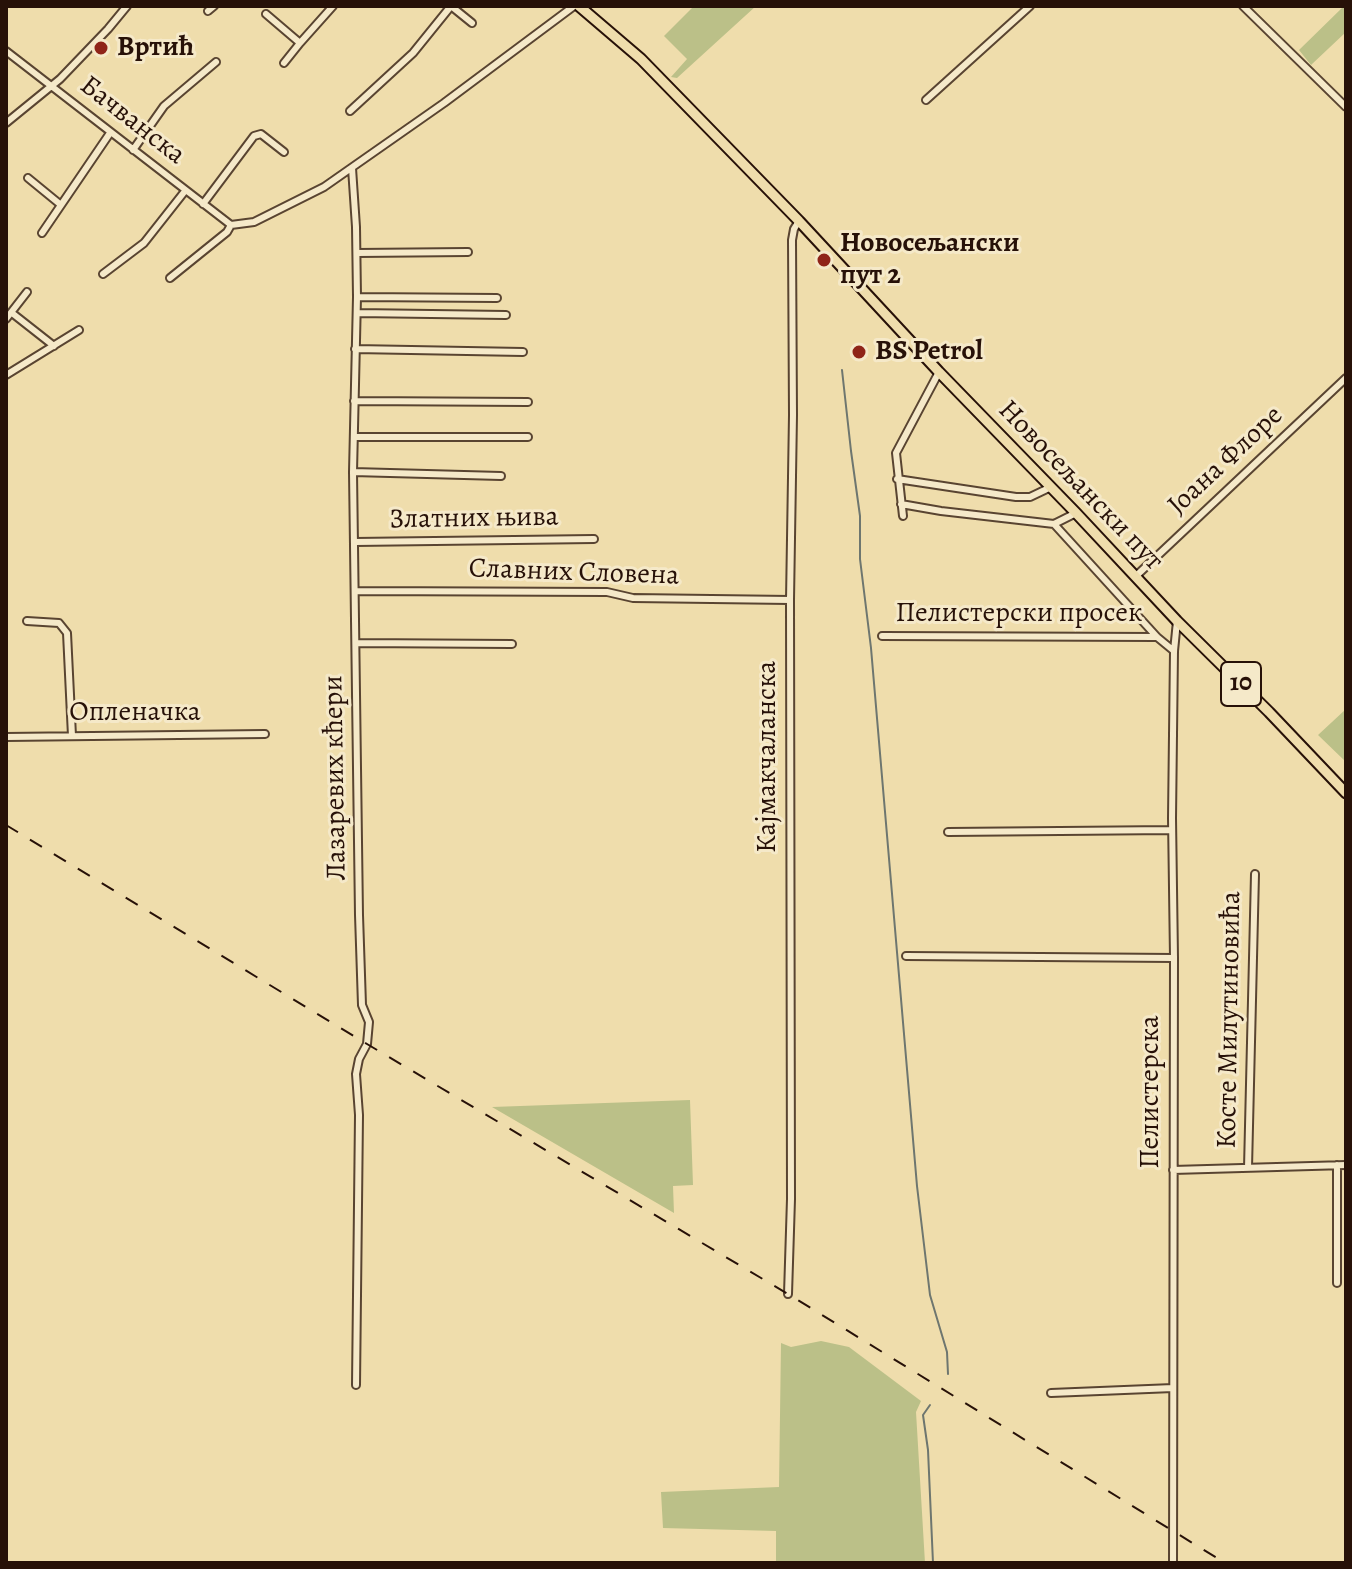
<!DOCTYPE html>
<meta charset="utf-8">
<style>
body{margin:0}
#map{position:relative;width:1352px;height:1569px;overflow:hidden;background:#efddac;font-family:Alegreya,serif}
canvas{display:block}
.frame{position:absolute;inset:0;border:8px solid #271108;pointer-events:none}
</style>
<div id="map">
<canvas width="1352" height="1569"></canvas>
<div class="frame"></div>
</div>
<script>
const c = document.querySelector('canvas').getContext('2d');
c.lineJoin = 'round';
function fillPath(path, color) { c.fillStyle = color; c.fill(path, 'evenodd'); }
const poly = rows => new Path2D(rows.map(r => 'M' + r).join(''));
function trace(path, color, width, dash) { c.strokeStyle = color; c.lineWidth = width; c.lineCap = dash ? 'butt' : 'round'; c.setLineDash(dash || []); c.stroke(path); }
function label(font, color, halo, rows, align = 'center') {
  c.font = font + ' Alegreya,serif'; c.lineWidth = 6; c.setLineDash([]); c.textBaseline = 'middle'; c.strokeStyle = halo; c.fillStyle = color; for (const [text, x, y, turn = 0] of rows) {
    c.save(); c.translate(x, y); c.rotate((+turn || 0) * Math.PI / 180); c.textAlign = isNaN(turn) ? turn : align; if (halo) c.strokeText(text, 0, 0); c.fillText(text, 0, 0); c.restore();
  }
}
const green = poly([
 [694,6,756,6,677,78,671,77,687,59,664,36],
 [1344,6,1346,6,1346,32,1311,65,1299,50],
 [1346,709,1346,762,1318,735],
 [690,1100,693,1185,673,1186,674,1213,492,1107],
 [821,1341,849,1347,921,1401,916,1412,925,1563,776,1563,776,1531,663,1528,661,1492,779,1487,781,1343,791,1347]
]);
const stream = poly([
 [842,370,851,451,860,516,860,559,871,648,917,1186,930,1295,947,1352,948,1374],
 [930,1405,923,1415,928,1450,933,1563]
]);
const minor = poly([
 [451,6,472,23],
 [1243,6,1346,107],
 [208,11,214,6],
 [266,14,300,43,333,6],
 [6,51,231,225],
 [284,63,300,43],
 [926,100,1030,6],
 [350,111,413,53,451,6],
 [6,123,60,79,108,29,127,6],
 [133,150,164,106,216,62],
 [352,168,356,227,357,297,353,472,359,915,362,1005,369,1022,367,1044,359,1059,356,1074,359,1115,356,1385],
 [28,178,61,205],
 [203,204,254,136,261,134,284,152],
 [42,233,110,133],
 [357,253,468,252],
 [103,274,144,243,185,191],
 [170,278,227,232,231,225,254,222,324,187,444,103,574,6],
 [357,297,497,298],
 [12,313,54,346],
 [357,313,506,315],
 [6,319,27,292],
 [355,349,523,352],
 [6,375,79,330],
 [354,401,528,402],
 [354,437,528,437],
 [353,472,501,476],
 [897,479,1016,497,1030,497,1051,487],
 [901,504,941,511,1054,524],
 [1076,513,1054,524,1157,637,1174,651],
 [903,516,896,453,939,372],
 [355,542,594,539],
 [1136,576,1346,378],
 [356,591,607,592,633,598,790,600],
 [27,621,59,623,67,633,72,736],
 [882,636,1157,637],
 [356,643,512,644],
 [6,737,265,734],
 [948,832,1172,830],
 [906,956,1174,958],
 [1337,1165,1337,1283],
 [1248,1168,1255,874],
 [1173,1170,1346,1165],
 [788,1294,791,1199,790,600,793,415,792,240,794,229,799,221],
 [1051,1393,1173,1388],
 [1173,1563,1174,958,1172,818,1174,651,1177,621]
]);
const primary = poly([
 [579,6,641,59,799,221,939,372,1076,513,1177,621,1269,712,1346,793]
]);
const rail = poly([
 [6,825,367,1044,788,1294,1225,1563]
]);
const markers = [
 [101,48,8,"#8f2418"],
 [824,260,8,"#8f2418"],
 [859,352,8,"#8f2418"]
];
const shields = [
 [1241,684,40]
];
const shieldNames = [
 ["10",1241,684]
];
const poiNames = [
 ["Вртић",117,48],
 ["Новосељански",840,244],
 ["пут 2",840,276],
 ["BS Petrol",875,352]
];
const streetNames = [
 ["Бачванска",132,121,38],
 ["Јоана Флоре",1226,461,-43],
 ["Новосељански пут",1080,486,46],
 ["Златних њива",474,519,-1],
 ["Славних Словена",574,573,2],
 ["Пелистерски просек",1019,614],
 ["Опленачка",135,713],
 ["Кајмакчаланска",768,757,-90],
 ["Лазаревих кћери",336,778,-91],
 ["Косте Милутиновића",1230,1020,-89],
 ["Пелистерска",1151,1092,-90]
];
fillPath(green, '#bbc088');
trace(stream, '#6e766f', 2);
trace(minor, '#594431', 10);
trace(primary, '#271108', 13);
trace(minor, '#f5e9c9', 6);
trace(primary, '#efddac', 9);
trace(rail, '#271108', 2, [14, 14]);
for (const [x, y, r, color] of markers) { const dot = new Path2D(); dot.arc(x, y, r, 0, 2 * Math.PI); c.fillStyle = color; c.fill(dot); trace(dot, '#f5e9c9', 3); }
for (const [x, y, w] of shields) { const box = new Path2D(); box.roundRect(x - w / 2, y - 22, w, 44, 6); c.fillStyle = '#f5e9c9'; c.fill(box); trace(box, '#271108', 2); }
label('bold 26px', '#271108', null, shieldNames);
label('bold 28px', '#271108', '#f5e9c9', poiNames, 'left');
label('28px', '#271108', '#f5e9c9', streetNames);
</script>
